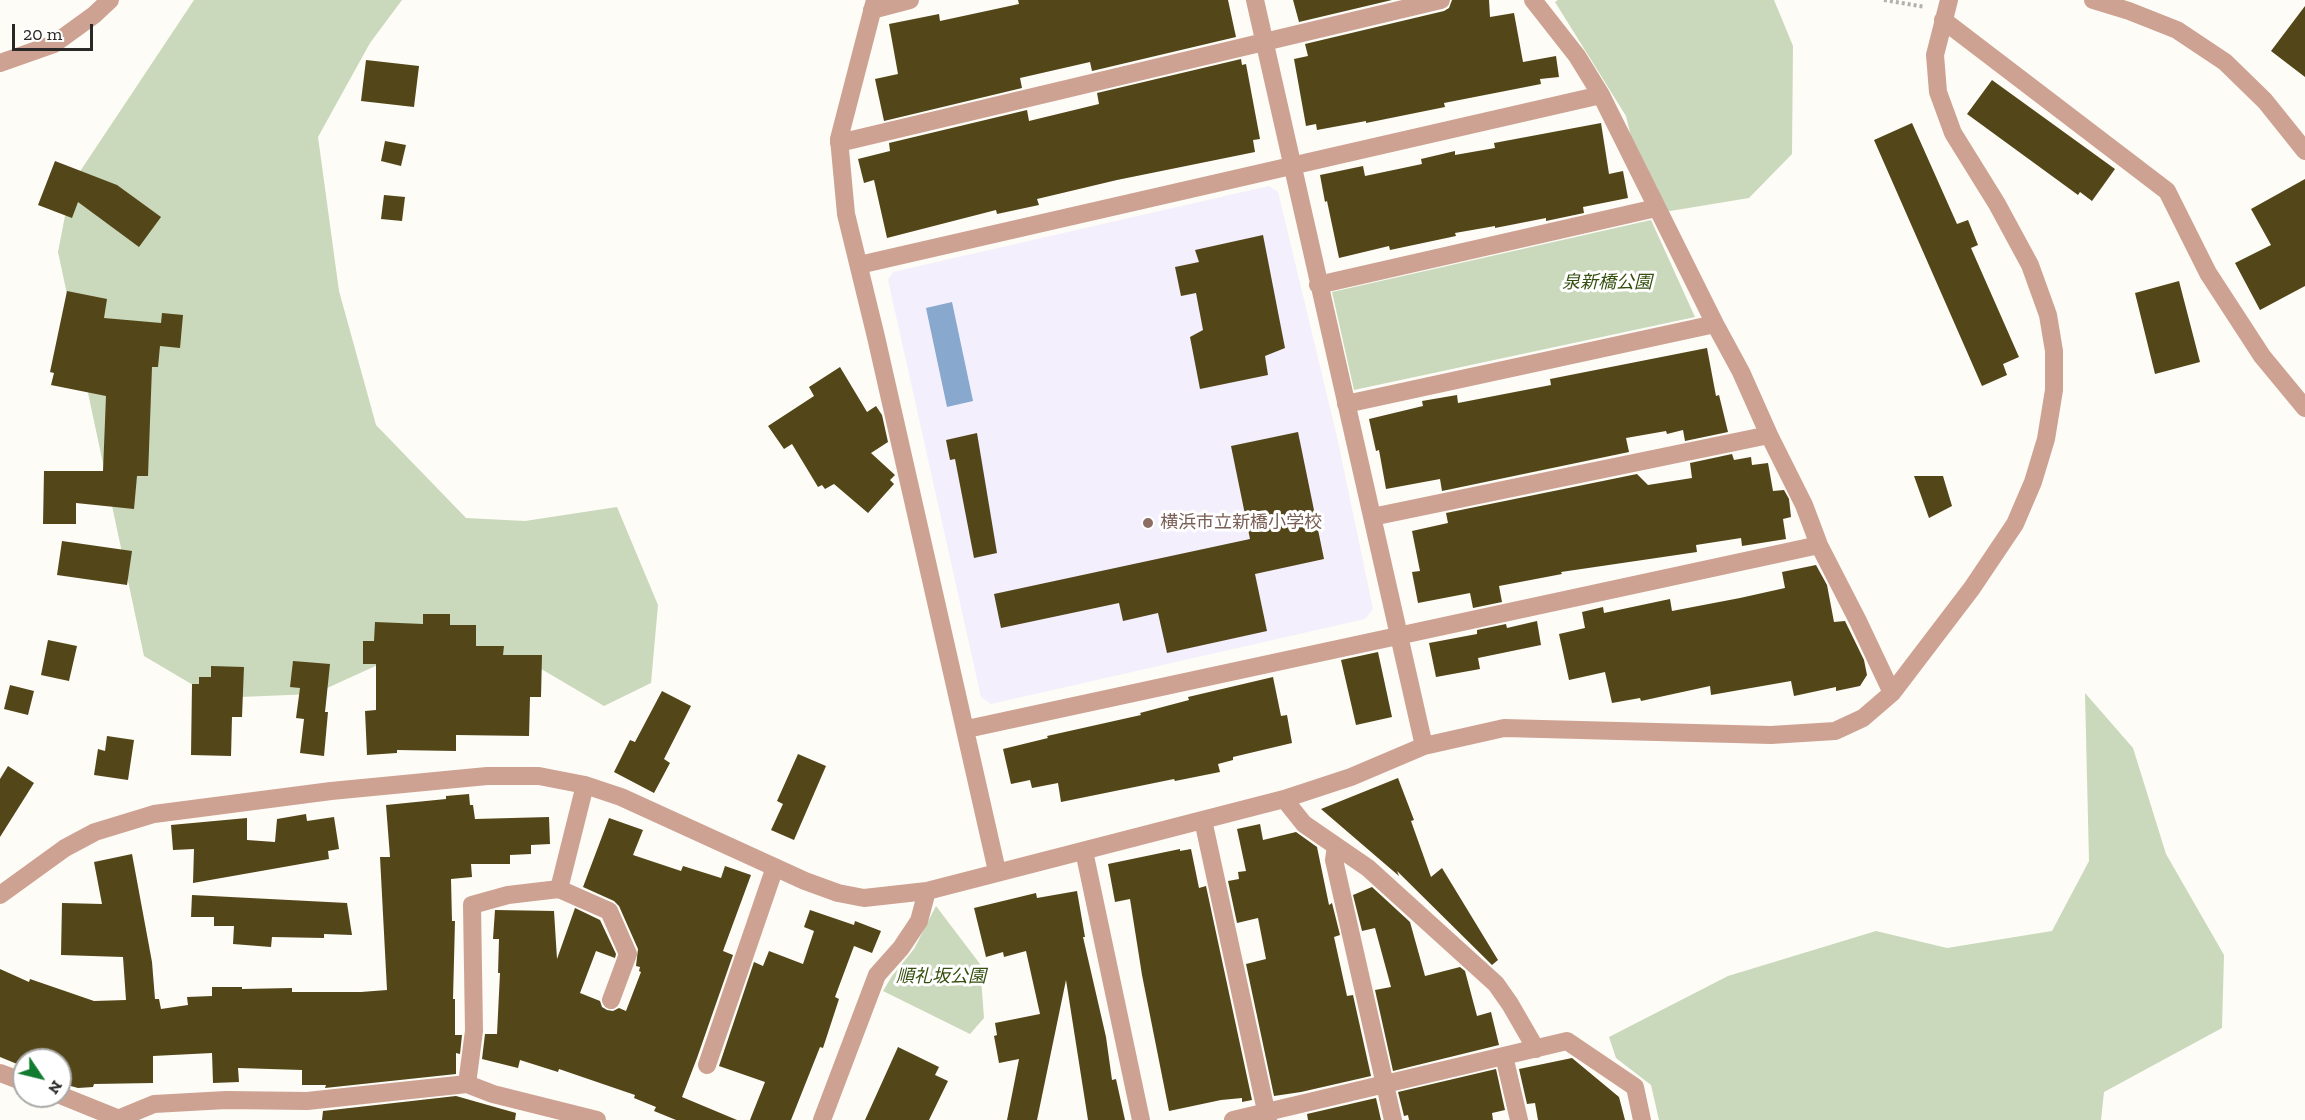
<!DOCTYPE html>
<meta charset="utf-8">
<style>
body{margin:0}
#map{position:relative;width:2305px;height:1120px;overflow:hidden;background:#fdfcf6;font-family:"Zilla Slab",serif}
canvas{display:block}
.north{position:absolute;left:12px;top:1048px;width:60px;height:60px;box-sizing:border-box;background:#fff;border:2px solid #a9a9a8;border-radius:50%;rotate:125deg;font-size:16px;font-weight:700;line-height:24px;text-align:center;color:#292826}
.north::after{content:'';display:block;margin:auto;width:21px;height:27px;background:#117b30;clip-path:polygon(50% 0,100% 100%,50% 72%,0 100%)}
.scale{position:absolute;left:12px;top:24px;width:81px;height:27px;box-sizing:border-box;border:3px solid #292826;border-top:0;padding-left:8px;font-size:18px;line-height:21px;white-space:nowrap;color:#292826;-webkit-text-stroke:4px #fff;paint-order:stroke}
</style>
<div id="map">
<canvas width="2305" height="1120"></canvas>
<div class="north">N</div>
<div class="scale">20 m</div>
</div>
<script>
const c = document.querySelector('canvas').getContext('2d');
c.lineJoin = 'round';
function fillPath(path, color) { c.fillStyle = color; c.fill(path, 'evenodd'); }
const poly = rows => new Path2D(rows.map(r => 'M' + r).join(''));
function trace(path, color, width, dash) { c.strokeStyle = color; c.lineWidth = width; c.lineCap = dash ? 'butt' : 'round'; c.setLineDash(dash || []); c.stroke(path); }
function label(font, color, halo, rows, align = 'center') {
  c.font = font + ' "Zilla Slab","Noto Sans JP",serif'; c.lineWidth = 6; c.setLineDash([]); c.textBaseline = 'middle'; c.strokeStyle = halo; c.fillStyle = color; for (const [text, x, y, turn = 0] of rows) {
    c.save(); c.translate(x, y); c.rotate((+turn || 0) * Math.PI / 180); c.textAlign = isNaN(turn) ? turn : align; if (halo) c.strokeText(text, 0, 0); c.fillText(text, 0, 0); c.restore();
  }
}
const education = poly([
 [1269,186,1278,192,1337,437,1373,609,1365,619,991,704,981,697,888,280,893,272]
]);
const green = poly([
 [194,0,402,0,370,43,318,137,339,291,376,425,466,518,525,521,617,507,658,605,651,683,604,706,521,657,415,648,314,694,215,698,144,656,58,252,71,185],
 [1558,0,1774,0,1793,46,1792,154,1749,198,1664,212,1636,158,1626,116,1555,2],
 [1651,220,1695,317,1354,390,1332,292],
 [2085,693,2133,748,2166,854,2224,955,2222,1028,2104,1092,2101,1120,1659,1120,1651,1085,1616,1058,1609,1037,1728,976,1876,931,1947,948,2052,931,2089,861],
 [936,906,980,964,984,1018,970,1034,883,991,892,976,914,949]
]);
const water = poly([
 [952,302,973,401,947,407,926,308]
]);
const building = poly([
 [1018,0,1228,0,1236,37,1092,71,1090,62,1020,78,1022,88,884,121,875,79,898,74,889,24,939,14,940,21,1019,4],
 [1293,0,1392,0,1299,22],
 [1452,0,1489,0,1490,17,1514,13,1523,62,1556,56,1559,77,1540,79,1541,84,1444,103,1445,107,1366,123,1366,121,1317,130,1316,124,1306,126,1294,59,1308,56,1305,44,1444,11,1449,8],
 [2305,6,2305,77,2271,51],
 [1241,59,1242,65,1246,64,1260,139,1253,140,1255,152,1117,180,1037,199,1039,205,997,214,996,210,887,238,874,180,864,183,858,159,890,151,889,143,1027,110,1029,121,1099,104,1097,93],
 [366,60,419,66,414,107,361,101],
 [1992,80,2115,169,2092,201,2080,192,2078,195,1967,114],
 [1601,123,1609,174,1623,171,1628,198,1583,207,1584,213,1546,221,1546,218,1495,228,1495,226,1455,233,1456,236,1390,250,1389,246,1339,258,1327,201,1325,202,1320,175,1363,166,1365,176,1422,164,1421,159,1455,151,1455,155,1495,148,1494,143],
 [1912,123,1957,224,1968,220,1978,245,1971,248,2019,357,2003,364,2007,375,1982,386,1874,140],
 [385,141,406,145,401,166,381,161],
 [55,161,117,185,161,217,139,247,78,202,72,218,38,205],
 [2305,179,2305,286,2260,310,2235,263,2271,245,2251,209],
 [384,195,405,197,402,221,381,219],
 [1263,235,1285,348,1265,356,1268,375,1200,389,1190,337,1203,330,1196,293,1181,296,1175,267,1199,262,1195,250],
 [2179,281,2200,362,2155,374,2135,293],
 [67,291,107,299,104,318,161,323,162,313,183,315,180,348,160,346,158,367,152,367,148,476,137,476,134,509,76,503,76,524,43,524,44,471,103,471,106,396,51,385,54,373,50,372],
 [1707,348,1716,396,1719,395,1728,432,1685,441,1683,430,1667,434,1666,431,1626,438,1629,452,1442,491,1440,479,1386,489,1379,450,1376,451,1369,419,1423,406,1422,401,1457,395,1458,403,1551,385,1550,379],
 [840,367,867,412,876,406,882,415,888,442,871,453,895,475,890,480,894,484,868,513,834,484,825,489,822,485,818,487,792,444,784,449,768,426,814,396,809,387],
 [1298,432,1324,559,1255,574,1267,631,1167,653,1158,613,1123,621,1119,603,1001,628,994,594,1250,539,1231,446],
 [977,433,997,553,974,558,955,459,950,460,946,440],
 [1732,454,1734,460,1751,457,1752,465,1768,463,1773,491,1784,490,1789,499,1791,517,1783,519,1786,539,1742,546,1741,538,1696,545,1697,552,1561,572,1562,574,1499,586,1502,602,1473,608,1470,593,1418,603,1412,572,1420,571,1412,531,1448,523,1446,513,1637,474,1648,485,1692,478,1690,463],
 [1914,476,1943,476,1952,506,1929,518],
 [62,541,132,551,127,585,57,575],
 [1816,565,1827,585,1834,622,1845,621,1864,660,1867,675,1860,686,1836,691,1836,687,1794,696,1791,681,1711,695,1710,686,1641,701,1640,698,1612,703,1605,672,1569,680,1559,634,1585,628,1582,612,1603,607,1604,613,1670,599,1672,611,1740,598,1785,588,1782,572],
 [423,614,450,614,450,625,476,625,476,646,504,646,503,655,542,655,541,697,530,697,529,736,456,735,456,751,397,750,397,753,367,755,365,711,376,710,376,664,363,664,363,641,374,641,375,622,423,624],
 [1537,621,1541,645,1478,658,1480,669,1436,677,1429,643,1477,634,1477,630,1506,624,1507,628],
 [48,640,77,646,69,681,41,675],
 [1378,652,1392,717,1356,725,1341,660],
 [293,661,330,664,325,712,328,712,324,756,300,753,304,719,296,718,300,688,290,687],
 [211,666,244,667,242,717,232,717,231,756,191,755,192,684,199,684,199,677,211,677],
 [1273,677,1281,716,1287,715,1292,743,1233,757,1233,760,1218,764,1220,772,1175,781,1174,779,1061,802,1058,783,1032,788,1030,780,1011,784,1003,749,1048,738,1047,736,1141,715,1140,713,1189,700,1188,697],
 [10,685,34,691,28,715,4,709],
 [662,691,691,706,664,759,670,763,654,793,614,772,630,740,635,742],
 [107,736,134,740,128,780,94,775,98,749,105,751],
 [798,754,826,766,794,840,771,830,783,804,777,801],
 [8,766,34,783,0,837,0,779],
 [1398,778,1414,820,1411,821,1431,877,1442,868,1498,960,1492,965,1397,871,1399,876,1321,809],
 [469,794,470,805,473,805,475,819,549,817,550,844,531,845,531,854,510,855,510,864,471,864,472,877,451,879,452,921,455,921,453,999,455,999,455,1035,462,1035,460,1054,456,1053,456,1074,325,1088,326,1085,302,1085,302,1070,238,1068,239,1082,213,1083,212,1053,153,1056,153,1083,94,1084,93,1087,78,1088,60,1083,60,1060,33,1060,26,1057,22,1066,0,1057,0,969,29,982,30,979,94,1001,126,1000,123,957,61,955,62,903,102,904,94,862,132,854,152,962,155,999,159,999,161,1009,188,1005,187,997,212,996,212,987,242,987,242,989,292,988,292,992,361,992,387,990,380,857,390,857,386,805,446,799,446,796],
 [306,814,307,821,334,817,339,849,328,851,329,859,193,883,194,849,173,850,171,825,247,818,247,840,275,842,277,819],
 [609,818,643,830,633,855,681,871,683,866,721,878,725,866,751,875,723,951,733,955,697,1058,682,1097,737,1120,676,1120,654,1111,656,1107,634,1098,635,1095,559,1069,558,1072,520,1060,518,1068,482,1059,485,1034,497,1034,500,973,498,973,499,939,493,939,495,910,554,911,557,959,575,908,600,920,616,954,615,958,596,951,580,993,600,1001,602,1007,607,1010,613,1011,619,1008,626,1011,641,972,639,971,640,967,636,966,638,949,619,906,614,901,583,887],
 [1260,824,1263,840,1296,832,1317,847,1329,905,1332,903,1340,935,1334,937,1347,996,1353,995,1371,1076,1301,1092,1274,1096,1246,964,1266,959,1258,918,1237,923,1228,881,1239,879,1238,872,1246,871,1237,829],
 [1180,849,1180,851,1191,849,1199,888,1206,886,1252,1100,1242,1102,1242,1098,1221,1100,1169,1111,1142,975,1130,899,1115,902,1108,864],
 [1372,887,1410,922,1425,976,1460,967,1465,971,1477,1016,1491,1012,1499,1045,1393,1071,1375,990,1391,987,1375,928,1362,931,1353,895],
 [1077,891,1085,937,1083,937,1106,1037,1112,1080,1116,1079,1125,1120,1088,1120,1066,980,1037,1120,1007,1120,1019,1059,999,1063,994,1036,997,1035,995,1023,1040,1014,1026,951,1004,957,1003,952,986,957,974,908,1036,893,1037,898],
 [192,895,347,903,352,935,324,934,324,938,272,937,271,947,233,944,234,926,214,926,214,917,191,917],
 [810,910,854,925,855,921,881,931,872,953,854,946,835,997,839,999,823,1048,820,1047,791,1120,750,1120,765,1082,719,1066,754,962,763,966,769,951,803,964,814,931,804,927],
 [898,1047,939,1067,935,1075,948,1081,929,1120,865,1120],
 [1572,1058,1619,1097,1625,1120,1538,1120,1535,1103,1527,1104,1519,1069],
 [1496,1069,1505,1110,1492,1113,1493,1120,1409,1120,1408,1115,1404,1116,1398,1092],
 [456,1096,516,1113,515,1120,322,1120,323,1111],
 [1376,1098,1381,1120,1308,1120,1307,1114]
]);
const path = poly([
 [1884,0,1925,7]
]);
const minor = poly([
 [875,0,839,139,846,214,876,337,997,871],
 [1255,0,1424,746],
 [1533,0,1577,56,1601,95,1715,324,1741,372,1769,435,1804,505,1819,545,1858,621,1892,693],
 [2093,0,2129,11,2177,30,2225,62,2265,101,2305,151],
 [872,10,910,0],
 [1943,20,2167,191,2208,273,2262,356,2305,408],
 [0,63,54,44,94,15,110,0],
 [839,143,1441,0],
 [859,265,1601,95],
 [1318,285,1656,208],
 [1346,404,1715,324],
 [1372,517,1769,435],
 [967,729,1819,545],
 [1284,799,1304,824,1368,868,1496,984,1510,1004,1536,1049],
 [1203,820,1268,1120],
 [1336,846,1334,860,1393,1120],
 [1084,851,1141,1120],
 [559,889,609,911,628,954,611,1000],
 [0,895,65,848,95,832,154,814,331,791,487,776,539,776,585,785,621,797,805,881,838,893,864,898,927,891,1284,799,1351,777,1424,746,1504,728,1771,735,1835,731,1863,718,1892,693,1972,588,2015,524,2033,482,2046,439,2054,390,2054,351,2048,315,2030,265,1997,204,1953,133,1938,92,1935,55,1949,0],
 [1504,1056,1519,1120],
 [707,1065,775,867],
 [0,1073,24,1082],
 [467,1084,474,1031,472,905,508,895,559,889,585,785],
 [60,1095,122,1120],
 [120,1118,154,1104,226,1100,307,1101,467,1084,493,1094,597,1120],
 [822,1120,877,975,901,948,919,921,927,891],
 [1233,1120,1567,1041,1635,1087,1642,1120]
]);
const markers = [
 [1148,523,6,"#8d6e63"]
];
const parkNames = [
 ["泉新橋公園",1607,283],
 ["順礼坂公園",941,977]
];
const educationNames = [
 ["横浜市立新橋小学校",1160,523]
];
fillPath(education, '#f3effd');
fillPath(green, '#cad8bc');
fillPath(water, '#89a8ce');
fillPath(building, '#534619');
trace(path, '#b3b2ad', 4, [3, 3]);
trace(minor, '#cea293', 18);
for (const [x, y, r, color] of markers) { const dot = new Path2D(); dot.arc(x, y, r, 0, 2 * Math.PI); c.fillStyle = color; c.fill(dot); trace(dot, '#fff', 2); }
label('italic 18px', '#354f0e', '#fff', parkNames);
label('18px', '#785e54', '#fff', educationNames, 'left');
</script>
